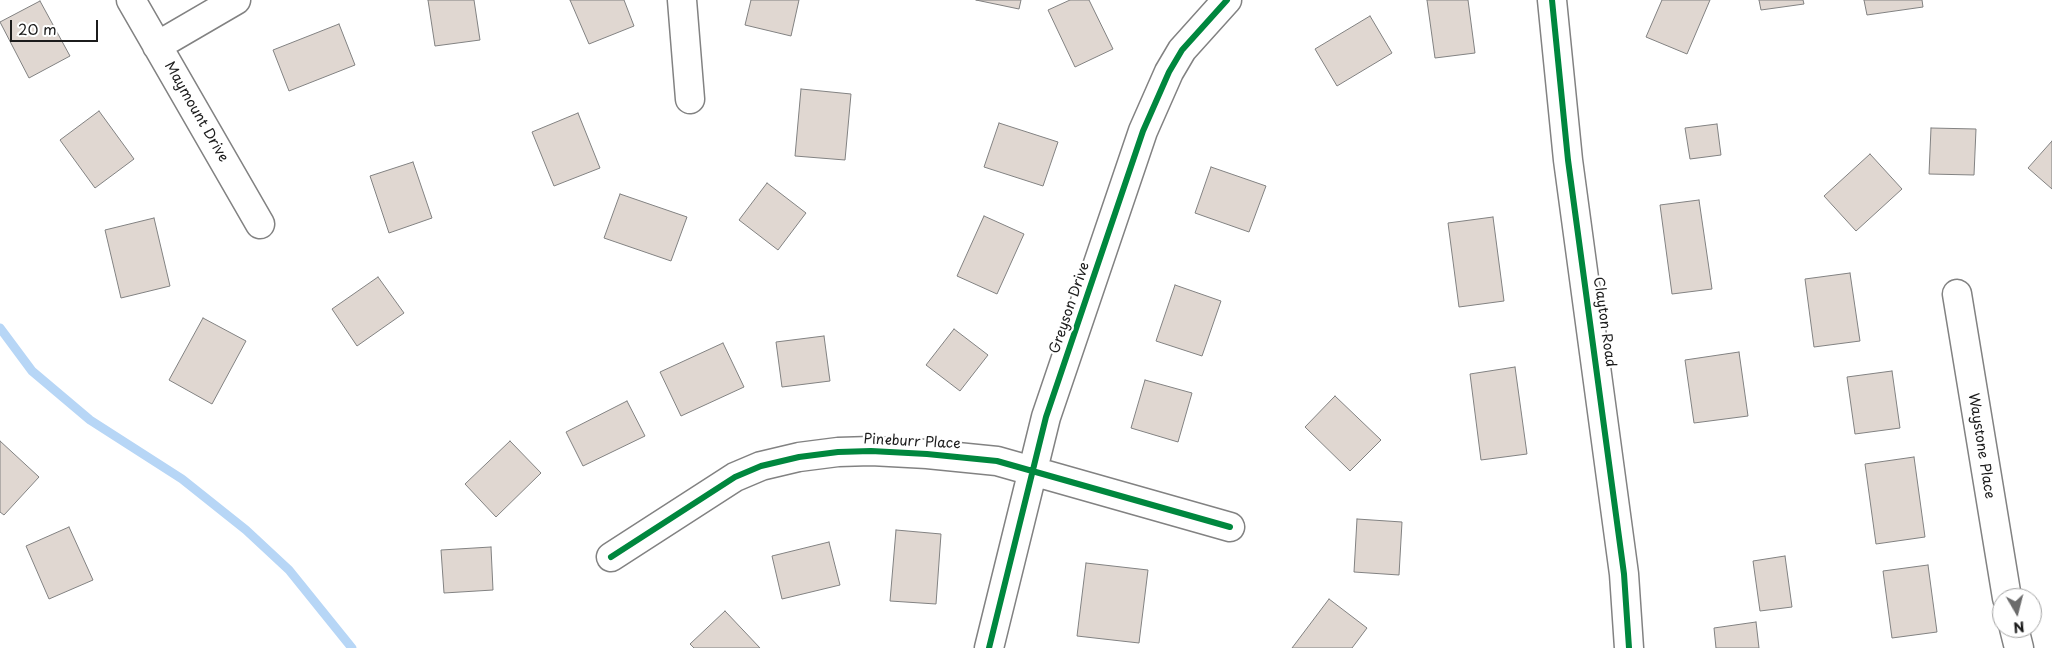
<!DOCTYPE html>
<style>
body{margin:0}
#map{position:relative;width:2052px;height:648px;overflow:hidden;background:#fff;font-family:"Playpen Sans",sans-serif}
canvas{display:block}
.north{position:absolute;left:1992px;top:588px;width:50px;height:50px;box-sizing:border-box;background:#fff;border:1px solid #a4a4a4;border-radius:50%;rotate:172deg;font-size:14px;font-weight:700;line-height:20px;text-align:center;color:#1c1c1c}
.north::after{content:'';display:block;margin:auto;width:18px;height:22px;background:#6b6b6b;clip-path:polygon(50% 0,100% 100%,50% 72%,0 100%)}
.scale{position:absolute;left:10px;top:20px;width:88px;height:22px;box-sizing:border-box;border:2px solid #1c1c1c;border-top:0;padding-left:6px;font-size:15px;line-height:18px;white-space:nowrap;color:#1c1c1c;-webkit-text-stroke:4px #fff;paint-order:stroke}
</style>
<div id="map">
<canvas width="2052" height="648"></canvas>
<div class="north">N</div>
<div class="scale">20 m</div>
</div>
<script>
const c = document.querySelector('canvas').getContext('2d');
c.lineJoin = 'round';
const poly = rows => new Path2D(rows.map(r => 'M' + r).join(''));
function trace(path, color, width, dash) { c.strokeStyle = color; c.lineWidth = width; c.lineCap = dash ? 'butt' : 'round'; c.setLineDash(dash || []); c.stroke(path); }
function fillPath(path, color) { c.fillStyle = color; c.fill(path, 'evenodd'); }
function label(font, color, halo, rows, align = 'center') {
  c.font = font + ' "Playpen Sans",sans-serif'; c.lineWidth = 4.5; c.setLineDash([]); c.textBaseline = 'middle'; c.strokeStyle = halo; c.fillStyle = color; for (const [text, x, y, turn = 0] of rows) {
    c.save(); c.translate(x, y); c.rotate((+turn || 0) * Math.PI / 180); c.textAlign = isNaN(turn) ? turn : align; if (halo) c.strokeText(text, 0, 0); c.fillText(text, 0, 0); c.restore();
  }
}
const stream = poly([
 [0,328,32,371,90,420,182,479,246,530,289,570,352,648]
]);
const building = poly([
 [428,0,474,0,480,40,435,46,428,0],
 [570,0,624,0,634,26,589,44,570,0],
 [751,0,799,0,791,36,745,25,751,0],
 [976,0,1021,0,1019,9,976,0],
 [1070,0,1089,0,1113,49,1075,67,1048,10,1070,0],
 [1427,0,1468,0,1475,53,1435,58,1427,0],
 [1662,0,1710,0,1687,54,1646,37,1662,0],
 [1759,0,1803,0,1804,4,1761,10,1759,0],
 [1864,0,1922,0,1923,7,1867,15,1864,0],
 [40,1,70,56,29,78,0,22,40,1],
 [1370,16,1392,53,1337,86,1315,49,1370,16],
 [339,24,355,65,289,91,273,50,339,24],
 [801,89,851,94,845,160,795,156,801,89],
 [99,111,134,159,95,188,60,140,99,111],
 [578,113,600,168,554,186,532,132,578,113],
 [999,123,1058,142,1043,186,984,167,999,123],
 [1717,124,1721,155,1690,159,1685,128,1717,124],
 [1931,128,1976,129,1974,175,1929,174,1931,128],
 [2052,141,2052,189,2028,168,2052,141],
 [1870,154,1902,189,1856,231,1824,196,1870,154],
 [413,162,432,218,389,233,370,176,413,162],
 [1211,167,1266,186,1249,232,1195,213,1211,167],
 [767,183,806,213,778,250,739,220,767,183],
 [620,194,687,217,671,261,604,238,620,194],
 [1699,200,1712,289,1672,294,1660,205,1699,200],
 [984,216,1024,234,997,294,957,276,984,216],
 [1493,217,1504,301,1459,307,1448,223,1493,217],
 [154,218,170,286,121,298,105,230,154,218],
 [1850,273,1860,341,1814,347,1805,279,1850,273],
 [378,277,404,313,357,346,332,309,378,277],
 [1175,285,1221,301,1202,356,1156,341,1175,285],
 [203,318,246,341,212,404,169,380,203,318],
 [954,329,988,355,960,391,926,365,954,329],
 [824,336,830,381,782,387,776,342,824,336],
 [723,343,744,387,681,416,660,372,723,343],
 [1739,352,1748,416,1694,423,1685,360,1739,352],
 [1515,367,1527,454,1481,460,1470,374,1515,367],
 [1892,371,1900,428,1855,434,1847,377,1892,371],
 [1145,380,1192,393,1178,442,1131,428,1145,380],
 [1335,396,1381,440,1350,471,1305,427,1335,396],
 [627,401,645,436,583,466,566,432,627,401],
 [0,441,39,477,4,515,0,512,0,441],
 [510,441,541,473,496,517,465,484,510,441],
 [1914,457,1925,537,1876,544,1865,464,1914,457],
 [1357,519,1402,522,1399,575,1354,572,1357,519],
 [69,527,93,580,49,599,26,546,69,527],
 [896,530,941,534,936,604,890,601,896,530],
 [829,542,840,585,782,599,772,556,829,542],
 [491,547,493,590,444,593,441,550,491,547],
 [1785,556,1792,607,1760,611,1753,561,1785,556],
 [1086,563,1148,570,1139,643,1077,636,1086,563],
 [1928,565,1937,632,1892,638,1883,571,1928,565],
 [1329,599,1367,628,1352,648,1292,648,1329,599],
 [725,611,760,648,694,648,690,644,725,611],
 [1756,622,1759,648,1716,648,1714,628,1756,622]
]);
const minor = poly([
 [131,0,260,224],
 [682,0,690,99],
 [157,46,236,0],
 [1957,294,2007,598],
 [611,557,735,477,761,466,799,457,838,452,871,451,927,454,997,461,1230,527],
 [2014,628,2019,648],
 [989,648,1046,417,1143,131,1169,72,1182,50,1227,0]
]);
const tertiary = poly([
 [1552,0,1568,160,1624,574,1629,648]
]);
const cycleway = poly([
 [1552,0,1568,160,1624,574,1629,648],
 [611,557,735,477,761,466,799,457,838,452,871,451,927,454,997,461,1230,527],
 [989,648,1046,417,1143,131,1169,72,1182,50,1227,0]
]);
const streetNames = [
 ["Maymount Drive",196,112,60],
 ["Greyson Drive",1070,308,-71],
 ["Clayton Road",1604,322,82],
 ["Pineburr Place",912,442,3],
 ["Waystone Place",1981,446,81]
];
trace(stream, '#b7d6f6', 9);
fillPath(building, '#e0d7d1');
trace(building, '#828282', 1);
trace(minor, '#828282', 31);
trace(tertiary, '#828282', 31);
trace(minor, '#fff', 28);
trace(tertiary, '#fff', 28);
trace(cycleway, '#00873e', 6);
label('14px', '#1c1c1c', '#fff', streetNames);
</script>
